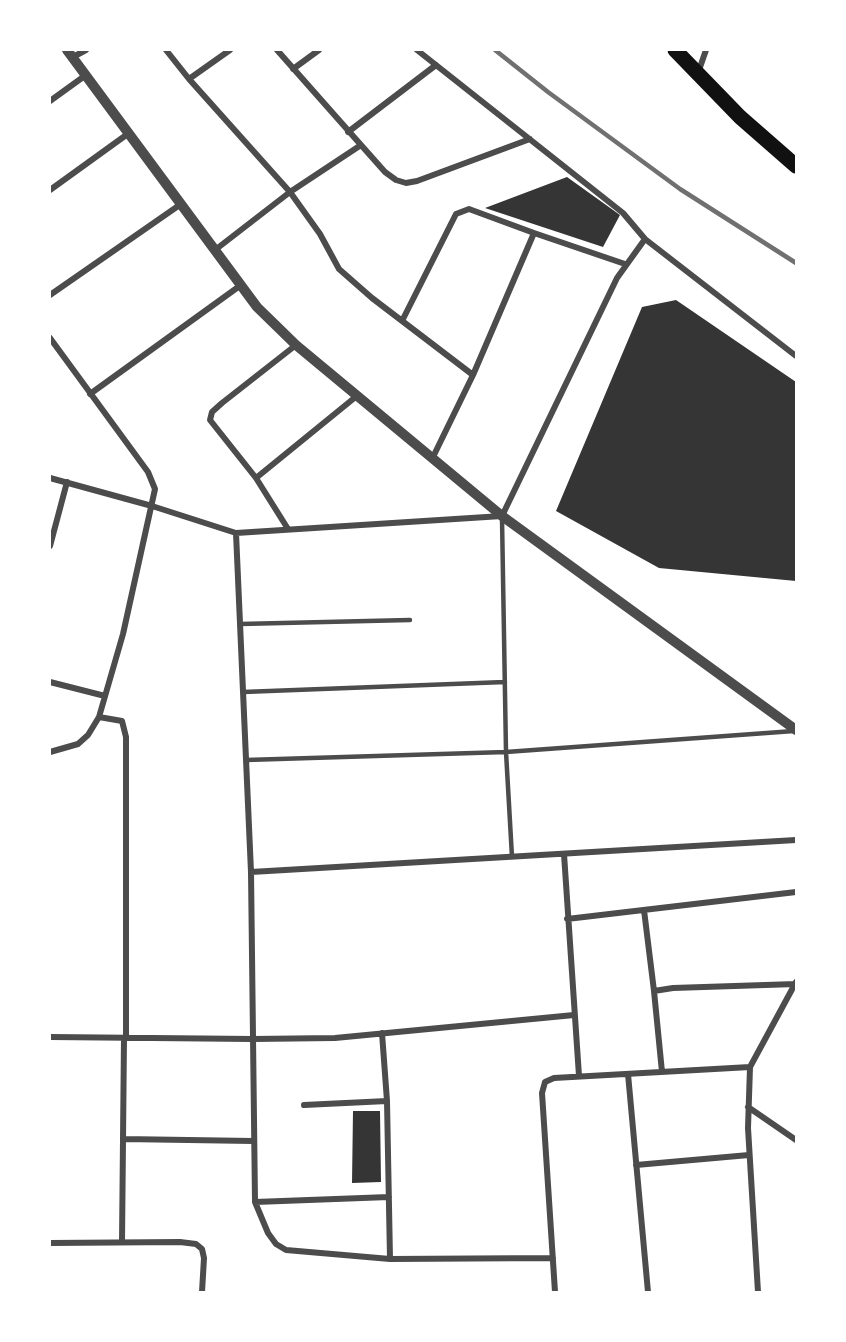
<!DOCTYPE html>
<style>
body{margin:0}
#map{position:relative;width:846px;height:1342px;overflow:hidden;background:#fff;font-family:"Work Sans",sans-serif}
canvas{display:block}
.frame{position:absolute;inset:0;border:51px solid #fff;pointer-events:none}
</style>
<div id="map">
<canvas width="846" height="1342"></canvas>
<div class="frame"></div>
</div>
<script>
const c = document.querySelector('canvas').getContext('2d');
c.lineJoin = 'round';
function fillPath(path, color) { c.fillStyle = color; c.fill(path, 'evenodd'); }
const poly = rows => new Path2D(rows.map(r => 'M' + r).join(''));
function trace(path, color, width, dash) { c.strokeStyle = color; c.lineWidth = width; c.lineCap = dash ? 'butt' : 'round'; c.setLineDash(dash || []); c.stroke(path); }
const building = poly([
 [567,177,620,215,603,247,485,208],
 [676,300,796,382,796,581,659,568,556,511,642,307],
 [353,1111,380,1111,381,1182,352,1183]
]);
const service = poly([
 [502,518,506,752,512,857],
 [240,624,410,620],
 [243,692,505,682],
 [246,760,506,752,794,731]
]);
const minor = poly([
 [166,50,189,79,290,192,320,234,339,269,372,298,473,375],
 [417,50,623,213,645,239],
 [73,57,86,50],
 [293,69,319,50],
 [698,73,706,50],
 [189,79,230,50],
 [50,101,86,75],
 [348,132,436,65],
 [361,145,385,172,396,180,406,183,417,181,530,139],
 [50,190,129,133],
 [215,250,290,192,361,145,277,50],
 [50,295,181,204],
 [402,321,456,214,469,209,534,233],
 [50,338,148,472,155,489,123,634,99,717,88,735,78,744,50,752],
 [90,394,241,285],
 [433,457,473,375,534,233,625,264],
 [50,478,152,506,236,533,502,516,617,278,645,239,796,356],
 [256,478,358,395],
 [288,529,256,478,210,420,212,412,222,403,296,345],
 [236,533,251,872,255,1202,268,1233,276,1244,286,1250,390,1259,553,1258],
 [50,546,67,482],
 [50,682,105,696],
 [99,717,122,721,126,737,126,1038],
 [564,854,579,1076],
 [251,872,796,840],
 [644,910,654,991],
 [567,919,796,892],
 [50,1037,253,1039,335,1038,574,1015],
 [662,1072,654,991,673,988,796,984],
 [628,1074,648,1292],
 [387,1101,390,1259],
 [304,1105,387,1101,382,1033],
 [748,1107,796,1140],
 [123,1139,253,1141],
 [636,1165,749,1155],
 [255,1202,389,1197],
 [122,1242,124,1038],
 [50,1243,180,1242,196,1244,202,1249,204,1258,202,1292],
 [555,1292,542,1093,545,1082,554,1078,750,1067],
 [758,1292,748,1128,750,1067,796,982]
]);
const tertiary = poly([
 [67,50,257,307,296,345,502,516,796,730]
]);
const primary = poly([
 [675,50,740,117,796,166]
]);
const rail = poly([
 [495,50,548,92,680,189,796,263]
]);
fillPath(building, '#353535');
trace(service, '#4c4c4c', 4.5);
trace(minor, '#4c4c4c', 6);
trace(tertiary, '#4c4c4c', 10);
trace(primary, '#111', 15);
trace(rail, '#707070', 4.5);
</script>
